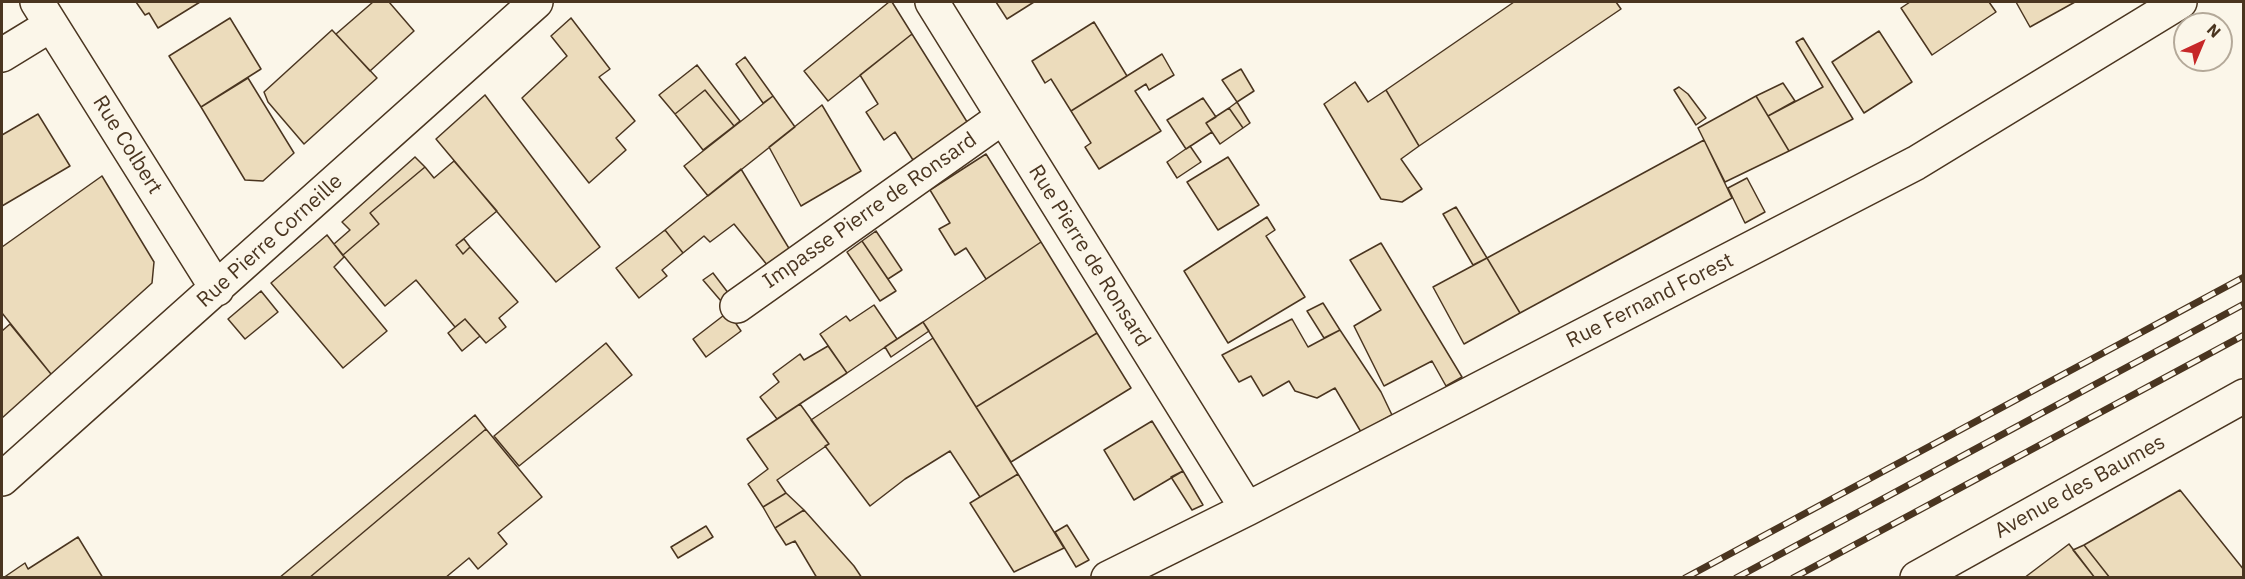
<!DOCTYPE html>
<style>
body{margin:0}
#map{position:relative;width:2245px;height:579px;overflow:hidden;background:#fbf6e9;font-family:"IBM Plex Sans",sans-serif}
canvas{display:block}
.frame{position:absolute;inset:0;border:3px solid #4a3520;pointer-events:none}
.north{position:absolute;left:2173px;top:12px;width:60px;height:60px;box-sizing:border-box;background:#fbf6e9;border:2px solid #b4a999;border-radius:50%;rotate:44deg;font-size:16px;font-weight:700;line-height:24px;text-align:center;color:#4a3520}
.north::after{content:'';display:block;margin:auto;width:21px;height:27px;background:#c62828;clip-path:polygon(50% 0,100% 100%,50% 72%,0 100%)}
</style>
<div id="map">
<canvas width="2245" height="579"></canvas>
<div class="frame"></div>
<div class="north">N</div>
</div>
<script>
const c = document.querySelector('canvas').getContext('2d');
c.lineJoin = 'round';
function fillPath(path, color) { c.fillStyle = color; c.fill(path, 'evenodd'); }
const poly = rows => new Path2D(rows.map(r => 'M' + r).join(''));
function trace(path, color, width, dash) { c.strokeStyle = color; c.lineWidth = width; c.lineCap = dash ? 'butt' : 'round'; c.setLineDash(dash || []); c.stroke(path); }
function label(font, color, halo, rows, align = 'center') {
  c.font = font + ' "IBM Plex Sans",sans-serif'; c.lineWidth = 4.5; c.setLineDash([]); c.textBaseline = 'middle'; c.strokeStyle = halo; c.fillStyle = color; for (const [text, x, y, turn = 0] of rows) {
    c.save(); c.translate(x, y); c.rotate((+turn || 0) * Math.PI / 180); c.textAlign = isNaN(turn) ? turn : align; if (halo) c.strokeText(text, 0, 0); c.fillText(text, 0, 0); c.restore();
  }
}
const building = poly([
 [136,2,200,2,158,28,149,13,145,15,136,2],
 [373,2,389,2,414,31,370,71,336,34,373,2],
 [889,2,892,2,912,34,828,101,804,71,889,2],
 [996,2,1034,2,1007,19,996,2],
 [1514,2,1616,2,1621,9,1419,146,1386,90,1514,2],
 [1910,2,1989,2,1996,12,1932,55,1901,8,1910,2],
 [2016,2,2075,2,2030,27,2016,2],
 [230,18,261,69,201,107,169,56,230,18],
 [571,18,610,69,599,77,635,121,616,138,626,150,589,183,522,98,567,56,551,36,571,18],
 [1094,22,1127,76,1071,111,1051,79,1045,83,1032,61,1094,22],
 [332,30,377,78,304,144,268,102,264,92,332,30],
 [1879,31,1912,82,1864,113,1832,62,1879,31],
 [912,34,969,125,913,160,895,132,884,140,866,112,878,104,860,75,912,34],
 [1803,38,1853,119,1789,151,1768,116,1823,87,1796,42,1803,38],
 [1162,54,1174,75,1149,90,1146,84,1135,91,1161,131,1099,169,1085,147,1091,143,1071,111,1162,54],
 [745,57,773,96,763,103,736,64,745,57],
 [697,65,740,121,734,126,705,90,675,114,659,95,697,65],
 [1241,69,1254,91,1237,102,1222,80,1241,69],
 [248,78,294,153,263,181,245,180,201,107,248,78],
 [1355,82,1368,102,1386,90,1419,146,1401,159,1422,189,1402,202,1381,199,1324,104,1355,82],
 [1783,83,1795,101,1768,116,1756,96,1783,83],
 [1679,87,1688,94,1706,118,1696,125,1674,90,1679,87],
 [705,90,734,126,703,150,675,114,705,90],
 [485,95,600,247,556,282,436,139,485,95],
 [773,96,795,127,708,196,684,166,773,96],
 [1756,96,1789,151,1725,182,1698,128,1756,96],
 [1203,98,1216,117,1206,123,1212,132,1186,149,1167,120,1203,98],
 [1237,102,1250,123,1243,128,1229,108,1237,102],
 [822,105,861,171,801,206,769,147,822,105],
 [1229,108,1243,128,1220,144,1206,123,1229,108],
 [38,114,70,166,2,206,2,135,38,114],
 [1704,140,1732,198,1520,313,1487,258,1704,140],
 [1190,146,1201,162,1177,178,1167,162,1190,146],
 [986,154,1041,242,986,279,966,248,955,255,939,229,950,223,930,190,986,154],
 [415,157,425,167,370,213,379,224,343,255,334,244,350,230,342,222,415,157],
 [1228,157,1259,205,1218,230,1187,182,1228,157],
 [454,161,497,211,456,245,463,254,470,247,518,302,499,318,506,327,486,343,465,319,455,327,416,280,385,306,343,255,379,224,370,213,425,167,434,178,454,161],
 [741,169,790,250,768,266,734,224,710,242,704,236,683,253,665,230,741,169],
 [102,176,154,262,152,283,51,374,2,313,2,247,102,176],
 [1747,178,1765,212,1745,223,1728,188,1747,178],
 [1456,207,1487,258,1473,265,1443,214,1456,207],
 [1267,217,1275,230,1266,236,1305,297,1228,343,1184,271,1267,217],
 [665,230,683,253,662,270,667,276,639,298,616,268,665,230],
 [876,231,902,270,888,279,862,241,876,231],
 [327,235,344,257,334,267,387,331,343,368,271,283,327,235],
 [464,239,470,247,463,254,456,245,464,239],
 [862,241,896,291,880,301,847,252,862,241],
 [1041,242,1097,333,976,407,923,322,1041,242],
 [1381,243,1462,377,1446,386,1432,361,1384,386,1354,326,1381,310,1350,260,1381,243],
 [1487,258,1520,313,1464,344,1433,287,1487,258],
 [713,273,729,294,721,301,703,280,713,273],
 [261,291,278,312,245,339,228,319,261,291],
 [1323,303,1340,330,1324,338,1307,311,1323,303],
 [874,305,897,339,847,373,820,334,846,316,850,321,874,305],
 [728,312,741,331,706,357,693,339,728,312],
 [465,319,480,336,462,351,448,333,465,319],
 [1292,319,1308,347,1340,330,1381,392,1392,415,1361,432,1335,388,1317,398,1295,391,1289,381,1263,396,1251,376,1239,382,1222,355,1292,319],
 [923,322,929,331,891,357,885,347,923,322],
 [10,324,51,374,2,418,2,331,10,324],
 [1097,333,1131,388,1011,462,976,407,1097,333],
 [933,338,1018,474,980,497,950,451,905,479,870,506,825,446,829,444,811,420,933,338],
 [606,343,632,375,519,466,494,436,606,343],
 [828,346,847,373,777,419,760,397,779,382,773,374,800,354,804,360,828,346],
 [800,404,829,444,777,480,786,493,763,507,748,484,768,469,747,439,800,404],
 [475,415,486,429,309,578,279,578,475,415],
 [1152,421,1183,471,1134,500,1104,450,1152,421],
 [486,429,542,497,498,533,507,544,478,569,469,558,445,578,309,578,486,429],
 [1183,471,1203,505,1192,510,1171,477,1183,471],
 [1018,474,1064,548,1014,572,970,503,1018,474],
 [2180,490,2244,570,2244,578,2110,578,2084,545,2180,490],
 [786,493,804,510,775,528,763,507,786,493],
 [804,510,854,566,862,578,817,578,795,541,786,545,775,528,804,510],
 [1067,525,1089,560,1076,567,1055,532,1067,525],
 [706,526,713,537,678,558,671,547,706,526],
 [78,537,103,578,3,578,25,563,28,569,78,537],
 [2069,544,2095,578,2024,578,2069,544],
 [2084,545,2110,578,2095,578,2073,550,2084,545]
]);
const minor = poly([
 [37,2,217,289],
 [932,2,1247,509],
 [2,55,51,25],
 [737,306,1003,117],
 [2,479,536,2],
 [1108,578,1247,509,1916,163,2180,2],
 [1917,578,2244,396]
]);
const rail = poly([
 [1685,578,2244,277],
 [1736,578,2244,304],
 [1793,578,2244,335]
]);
const streetNames = [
 ["Rue Colbert",127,145,58],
 ["Impasse Pierre de Ronsard",870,211,-35],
 ["Rue Pierre Corneille",270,241,-42],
 ["Rue Pierre de Ronsard",1089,256,58],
 ["Rue Fernand Forest",1650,301,-27],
 ["Avenue des Baumes",2080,487,-29]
];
fillPath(building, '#ecdcbc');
trace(building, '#4a3520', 1.5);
trace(minor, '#4a3520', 36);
trace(minor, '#fbf6e9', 33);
trace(rail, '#4a3520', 7);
trace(rail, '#fbf6e9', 4.5, [14]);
label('21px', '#4a3520', '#fbf6e9', streetNames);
</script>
